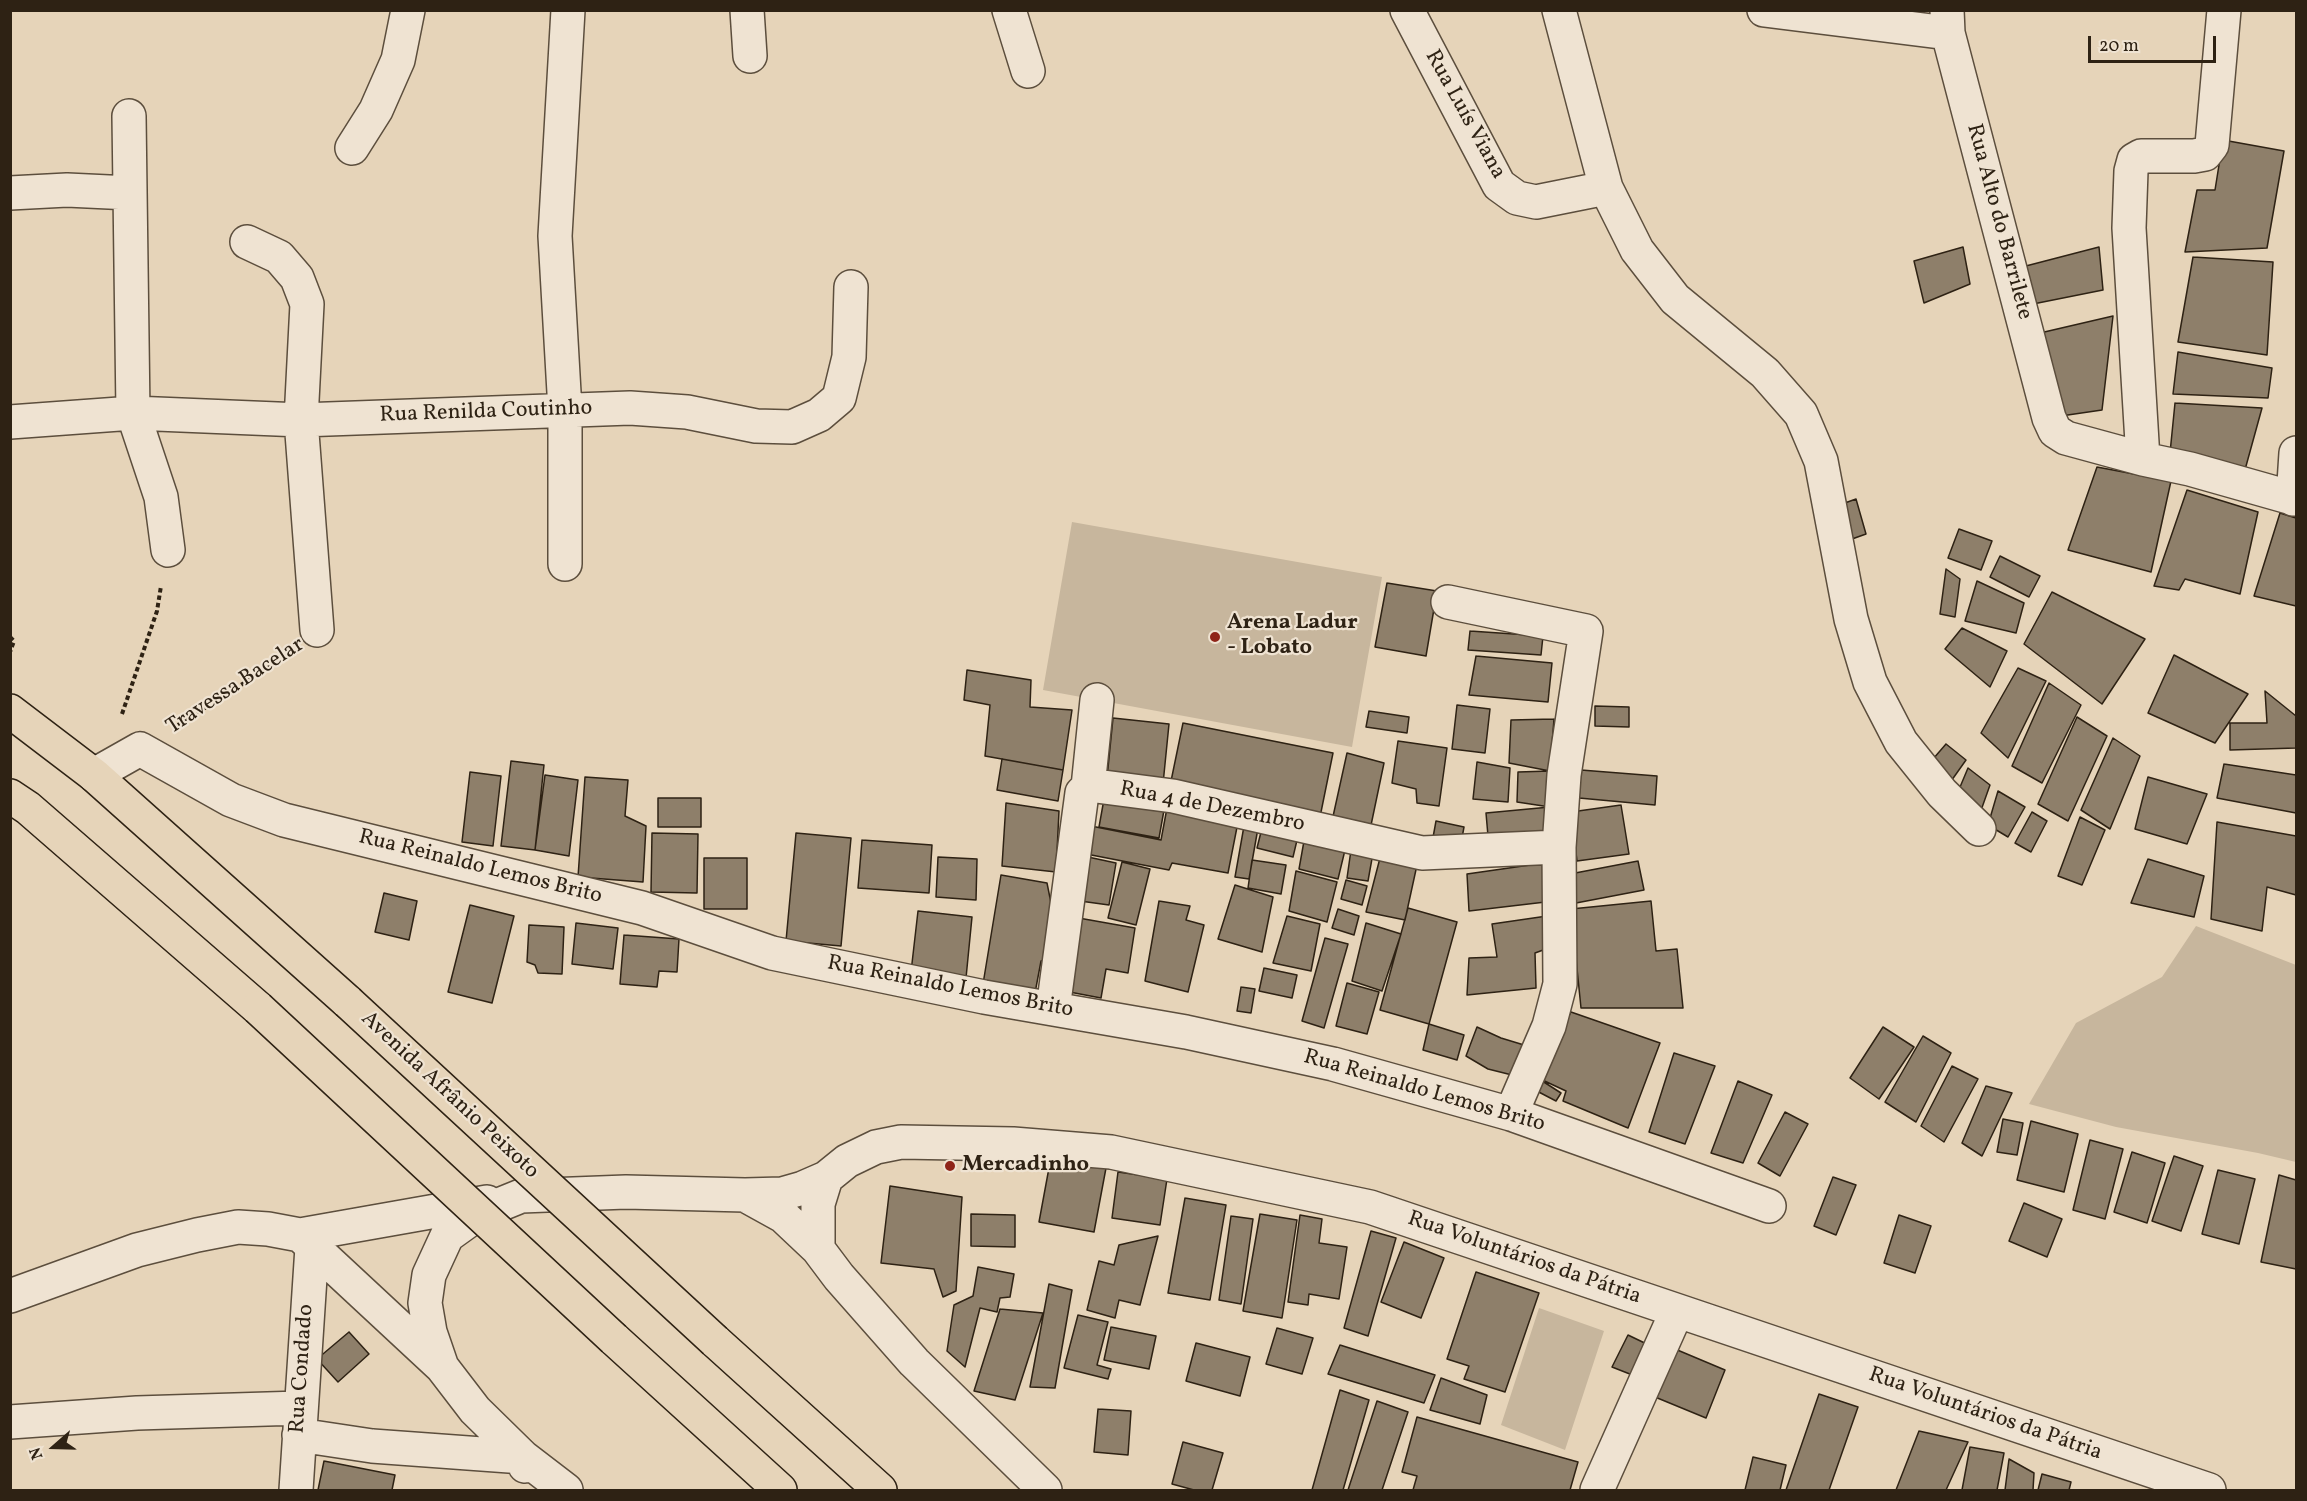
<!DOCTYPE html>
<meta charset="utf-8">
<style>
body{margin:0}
#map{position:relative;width:2307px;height:1501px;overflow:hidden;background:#e6d4b9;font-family:Vollkorn,serif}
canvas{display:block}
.frame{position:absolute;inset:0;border:12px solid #2e2214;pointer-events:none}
.north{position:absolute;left:24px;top:1417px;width:60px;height:60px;-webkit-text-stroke:4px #efe3d2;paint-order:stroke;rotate:250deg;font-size:16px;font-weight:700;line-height:24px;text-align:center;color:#2e2214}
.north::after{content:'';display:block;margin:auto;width:21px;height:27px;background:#2e2214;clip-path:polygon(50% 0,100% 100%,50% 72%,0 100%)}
.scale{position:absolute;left:2088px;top:36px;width:128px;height:27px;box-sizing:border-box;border:3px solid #2e2214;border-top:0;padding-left:8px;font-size:18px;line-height:21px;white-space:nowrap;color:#2e2214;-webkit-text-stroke:4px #efe3d2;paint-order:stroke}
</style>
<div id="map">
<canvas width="2307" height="1501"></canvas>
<div class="frame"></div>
<div class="north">N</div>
<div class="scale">20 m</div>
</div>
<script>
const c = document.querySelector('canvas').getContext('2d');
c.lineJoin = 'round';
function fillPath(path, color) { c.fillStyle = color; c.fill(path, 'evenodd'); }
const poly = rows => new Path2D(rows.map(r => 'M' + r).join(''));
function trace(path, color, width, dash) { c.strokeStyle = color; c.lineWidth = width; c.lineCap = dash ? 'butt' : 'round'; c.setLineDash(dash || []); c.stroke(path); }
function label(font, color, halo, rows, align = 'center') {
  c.font = font + ' Vollkorn,serif'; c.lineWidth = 4.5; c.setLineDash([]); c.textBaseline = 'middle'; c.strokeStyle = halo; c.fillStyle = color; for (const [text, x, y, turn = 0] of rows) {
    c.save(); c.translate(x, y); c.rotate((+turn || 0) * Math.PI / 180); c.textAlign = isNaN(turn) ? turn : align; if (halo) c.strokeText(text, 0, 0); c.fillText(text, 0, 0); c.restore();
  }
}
const green = poly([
 [1072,522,1382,577,1352,747,1043,690],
 [2196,926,2296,965,2296,1162,2258,1153,2116,1127,2029,1104,2076,1023,2162,977],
 [1539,1308,1604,1331,1565,1450,1501,1425]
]);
const building = poly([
 [2223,140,2284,151,2267,248,2185,252,2197,190,2215,190,2223,140],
 [1963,247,1970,284,1924,303,1914,261,1963,247],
 [2099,247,2103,290,2028,305,2022,267,2099,247],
 [2193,257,2273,262,2267,355,2178,342,2193,257],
 [2113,316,2102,410,2054,417,2040,333,2113,316],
 [2178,352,2272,368,2268,398,2173,394,2178,352],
 [2175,403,2262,408,2243,477,2170,453,2175,403],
 [2097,467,2171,481,2151,572,2068,550,2097,467],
 [2187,490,2258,512,2240,594,2185,579,2179,590,2154,586,2187,490],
 [1856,499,1866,534,1852,539,1842,504,1856,499],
 [2280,513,2296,518,2296,606,2254,596,2280,513],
 [1959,529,1992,541,1981,570,1948,558,1959,529],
 [2000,556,2040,576,2029,597,1990,577,2000,556],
 [1946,569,1960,579,1955,617,1940,614,1946,569],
 [1977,581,2024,603,2016,633,1965,621,1977,581],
 [1387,583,1437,591,1426,656,1375,647,1387,583],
 [2052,592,2145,639,2102,704,2024,644,2052,592],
 [1962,628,2007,651,1990,687,1945,649,1962,628],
 [1470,631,1543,636,1541,655,1468,650,1470,631],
 [2174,655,2248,694,2215,743,2148,713,2174,655],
 [1476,656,1552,663,1548,702,1469,695,1476,656],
 [2018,668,2046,681,2008,758,1981,733,2018,668],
 [967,670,1031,680,1030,707,1072,710,1063,770,985,756,990,705,964,700,967,670],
 [2049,683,2081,705,2042,783,2012,766,2049,683],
 [2265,691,2296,716,2296,748,2230,750,2230,723,2267,723,2265,691],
 [1457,705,1490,709,1485,753,1452,749,1457,705],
 [1595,706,1629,707,1629,727,1595,726,1595,706],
 [1369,711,1409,717,1407,733,1366,727,1369,711],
 [2077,717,2107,736,2068,821,2038,804,2077,717],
 [1113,718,1169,724,1163,784,1107,778,1113,718],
 [1554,719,1550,771,1509,763,1511,720,1554,719],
 [1183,723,1333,753,1320,817,1170,786,1183,723],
 [2113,738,2140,756,2110,829,2081,810,2113,738],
 [1398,741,1447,748,1439,806,1417,803,1416,789,1392,783,1398,741],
 [1946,744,1966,760,1949,784,1927,766,1946,744],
 [1347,753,1384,763,1370,830,1332,821,1347,753],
 [1002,759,1063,770,1058,801,997,790,1002,759],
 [511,761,544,765,535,850,501,846,511,761],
 [1477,762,1510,768,1508,802,1473,799,1477,762],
 [2224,764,2296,775,2296,813,2217,798,2224,764],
 [1968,768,1990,785,1979,816,1955,799,1968,768],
 [1581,770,1657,776,1655,805,1579,798,1581,770],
 [1550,771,1550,807,1517,802,1518,772,1550,771],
 [470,772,501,776,493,846,462,842,470,772],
 [545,775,578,780,569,856,535,850,545,775],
 [585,777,628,780,625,816,646,826,643,882,578,877,585,777],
 [2148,777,2207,794,2187,844,2135,829,2148,777],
 [1106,788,1166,799,1159,838,1099,827,1106,788],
 [1998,791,2025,807,2008,837,1988,825,1998,791],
 [658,798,701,798,701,827,658,827,658,798],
 [1006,803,1059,811,1056,872,1002,866,1006,803],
 [1621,805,1629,854,1577,861,1571,812,1621,805],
 [1550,807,1549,835,1488,836,1486,813,1550,807],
 [1167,808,1238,822,1228,873,1172,863,1169,870,1081,853,1086,825,1161,840,1167,808],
 [2032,812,2047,821,2031,852,2015,843,2032,812],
 [2080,817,2105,830,2082,885,2058,876,2080,817],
 [1436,821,1464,827,1460,849,1432,843,1436,821],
 [2217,822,2296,836,2296,895,2267,887,2262,931,2211,919,2217,822],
 [1244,826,1258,828,1249,879,1235,877,1244,826],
 [1262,828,1298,836,1293,857,1257,848,1262,828],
 [652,833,698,834,697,893,651,892,652,833],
 [796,833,851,838,841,946,786,941,796,833],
 [862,840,932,845,929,893,858,888,862,840],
 [1304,841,1345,850,1338,879,1299,869,1304,841],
 [1351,850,1373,853,1368,881,1347,878,1351,850],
 [938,857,977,859,976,900,936,897,938,857],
 [1088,857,1116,863,1109,905,1080,901,1088,857],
 [704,858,747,858,747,909,704,909,704,858],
 [1380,858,1417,865,1405,920,1366,912,1380,858],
 [2148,859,2204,876,2194,917,2131,903,2148,859],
 [1252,860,1286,865,1281,894,1248,888,1252,860],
 [1638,861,1644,890,1576,903,1570,874,1638,861],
 [1122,862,1150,869,1136,925,1108,918,1122,862],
 [1551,862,1554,901,1469,911,1467,874,1551,862],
 [1296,871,1337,882,1327,922,1289,911,1296,871],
 [1001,875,1047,883,1053,913,1051,959,1041,961,1035,993,983,984,1001,875],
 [1346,880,1367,886,1362,905,1341,899,1346,880],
 [1235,885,1273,897,1262,952,1218,939,1235,885],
 [384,893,417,901,409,940,375,932,384,893],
 [1159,901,1190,906,1186,920,1204,925,1188,992,1145,981,1159,901],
 [1651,901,1656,951,1677,949,1683,1008,1581,1008,1571,909,1651,901],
 [470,905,514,916,492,1003,448,992,470,905],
 [1408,908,1457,922,1429,1024,1380,1010,1408,908],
 [1338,909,1359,916,1354,935,1332,928,1338,909],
 [918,911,972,917,966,978,911,972,918,911],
 [1554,915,1554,946,1535,953,1536,988,1467,995,1469,958,1497,957,1492,924,1554,915],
 [1287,916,1320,924,1311,971,1273,963,1287,916],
 [1073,917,1135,928,1128,973,1106,969,1101,998,1059,990,1073,917],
 [576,923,618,928,613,969,572,964,576,923],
 [1366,923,1401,934,1382,991,1352,981,1366,923],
 [529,925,564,927,562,974,538,973,535,965,527,962,529,925],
 [624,935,679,939,677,972,659,971,657,987,620,984,624,935],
 [1325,938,1348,944,1324,1028,1302,1021,1325,938],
 [1264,968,1297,975,1292,998,1259,991,1264,968],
 [1347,983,1379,992,1367,1034,1336,1026,1347,983],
 [1241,987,1255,989,1251,1013,1237,1011,1241,987],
 [1571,1012,1660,1043,1628,1128,1563,1101,1566,1091,1536,1077,1571,1012],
 [1429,1024,1464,1035,1457,1060,1423,1050,1429,1024],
 [1477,1027,1501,1038,1524,1045,1516,1076,1488,1069,1466,1056,1477,1027],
 [1883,1027,1914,1047,1879,1099,1850,1078,1883,1027],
 [1923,1036,1951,1053,1916,1122,1885,1102,1923,1036],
 [1674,1053,1715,1066,1685,1144,1649,1132,1674,1053],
 [1952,1066,1978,1079,1944,1142,1921,1126,1952,1066],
 [1536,1077,1561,1093,1556,1101,1533,1089,1536,1077],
 [1738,1081,1772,1095,1743,1163,1711,1153,1738,1081],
 [1986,1086,2012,1093,1982,1156,1962,1143,1986,1086],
 [1785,1112,1808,1124,1780,1176,1758,1163,1785,1112],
 [2003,1119,2023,1123,2017,1155,1997,1152,2003,1119],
 [2031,1121,2078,1134,2064,1192,2017,1180,2031,1121],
 [2090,1140,2123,1149,2105,1219,2073,1210,2090,1140],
 [2132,1152,2165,1163,2147,1223,2114,1212,2132,1152],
 [2174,1156,2203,1166,2181,1231,2152,1221,2174,1156],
 [1051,1157,1106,1168,1094,1232,1039,1222,1051,1157],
 [2218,1170,2255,1179,2239,1244,2202,1234,2218,1170],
 [1118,1172,1167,1179,1160,1225,1112,1218,1118,1172],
 [2279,1175,2296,1180,2296,1269,2261,1262,2279,1175],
 [1833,1177,1856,1185,1836,1235,1814,1226,1833,1177],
 [890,1186,962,1197,956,1291,943,1297,934,1269,881,1263,890,1186],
 [1185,1198,1226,1205,1210,1300,1168,1293,1185,1198],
 [2024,1203,2062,1219,2047,1257,2009,1241,2024,1203],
 [971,1214,1015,1215,1015,1247,971,1246,971,1214],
 [1260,1214,1297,1220,1282,1318,1243,1311,1260,1214],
 [1300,1215,1322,1219,1319,1243,1347,1247,1339,1299,1309,1294,1308,1305,1288,1302,1300,1215],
 [1899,1215,1931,1226,1915,1273,1884,1263,1899,1215],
 [1231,1216,1253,1219,1241,1304,1219,1300,1231,1216],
 [1371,1231,1396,1238,1368,1336,1344,1328,1371,1231],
 [1158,1236,1140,1305,1119,1300,1115,1318,1087,1310,1099,1261,1114,1265,1119,1245,1158,1236],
 [1404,1242,1444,1258,1421,1318,1381,1302,1404,1242],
 [978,1267,1014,1274,1010,1297,1000,1298,997,1312,980,1308,965,1367,947,1351,954,1305,973,1296,978,1267],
 [1476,1272,1539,1293,1505,1392,1464,1379,1469,1366,1447,1359,1476,1272],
 [1049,1284,1072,1290,1055,1388,1030,1387,1049,1284],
 [1000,1309,1043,1313,1015,1400,974,1391,1000,1309],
 [1078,1315,1108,1322,1097,1365,1111,1369,1108,1379,1064,1368,1078,1315],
 [1111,1327,1156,1336,1149,1369,1104,1360,1111,1327],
 [1277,1328,1313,1338,1302,1374,1266,1364,1277,1328],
 [349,1332,369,1354,338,1382,317,1359,349,1332],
 [1628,1335,1655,1348,1640,1378,1612,1367,1628,1335],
 [1196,1343,1250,1357,1240,1396,1186,1381,1196,1343],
 [1340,1345,1435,1375,1424,1403,1328,1374,1340,1345],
 [1675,1349,1725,1370,1706,1418,1655,1397,1675,1349],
 [1441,1378,1487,1395,1480,1424,1430,1410,1441,1378],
 [1340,1390,1369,1400,1343,1490,1312,1490,1340,1390],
 [1819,1394,1858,1407,1829,1490,1786,1490,1819,1394],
 [1377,1401,1408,1412,1382,1490,1348,1490,1377,1401],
 [1098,1409,1131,1411,1128,1455,1094,1452,1098,1409],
 [1417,1417,1578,1462,1570,1490,1413,1490,1417,1476,1402,1472,1417,1417],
 [1919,1431,1968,1442,1946,1490,1896,1490,1919,1431],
 [1183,1442,1223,1453,1212,1490,1194,1490,1172,1484,1183,1442],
 [1970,1447,2004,1453,1997,1490,1962,1490,1970,1447],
 [1753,1457,1786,1465,1780,1490,1745,1490,1753,1457],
 [2009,1459,2034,1473,2033,1490,2005,1490,2009,1459],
 [324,1461,395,1475,392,1490,318,1490,324,1461],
 [2042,1474,2071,1482,2069,1490,2038,1490,2042,1474]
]);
const path = poly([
 [10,637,14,641,10,652],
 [122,714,157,611,161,586],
 [178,725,288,655]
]);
const minor = poly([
 [747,10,750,56],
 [1009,10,1028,71],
 [1407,10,1499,185,1517,198,1536,202,1606,188],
 [1559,10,1606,188,1637,250,1675,299,1765,373,1801,414,1821,461,1851,619,1870,682,1901,742,1942,793,1979,829],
 [1764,10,1948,33],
 [1947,10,1948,33,2049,418,2055,431,2066,438,2143,459,2190,469,2296,499],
 [129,116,133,413,161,497,168,550],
 [352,148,376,110,398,60,408,10],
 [10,193,67,190,130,193],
 [247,242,279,257,297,278,307,304,301,420,317,630],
 [10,422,133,413,301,420,630,408,687,412,756,426,792,427,819,415,839,398,849,357,851,287],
 [2143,459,2129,228,2131,171,2134,160,2141,156,2194,156,2205,154,2212,145,2224,10],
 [2293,499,2296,453],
 [565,564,565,410,555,236,568,10],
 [1448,602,1586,631,1564,775,1559,847,1560,984,1549,1026,1511,1114],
 [94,775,140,749,231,800,284,820,642,908,772,953,984,997,1186,1032,1333,1064,1511,1114,1769,1206],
 [1088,787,1097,700],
 [1053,1009,1082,793,1088,787,1096,786,1173,796,1422,853,1559,847],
 [745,1195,782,1194,803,1188,826,1178,847,1161,876,1147,901,1142,1013,1144,1111,1152,1370,1207,2209,1490],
 [300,1235,487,1202],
 [818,1249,818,1204,826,1178],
 [10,1296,137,1250,197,1235,238,1227,268,1229,300,1235,442,1367,475,1410,523,1457,566,1490],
 [442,1367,430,1332,425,1303,429,1275,447,1236,479,1213,521,1196,626,1192,745,1195,783,1216,818,1249,839,1277,914,1362,1045,1490],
 [10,1422,137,1413,300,1408],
 [299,1435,372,1446,523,1457,525,1466],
 [296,1490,312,1247],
 [1597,1490,1677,1311]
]);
const major = poly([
 [10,711,94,775,348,1002],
 [10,796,28,808,258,1008],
 [614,1339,780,1490],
 [715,1341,880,1490]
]);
const majorBridge = poly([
 [348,1002,715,1341],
 [258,1008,614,1339]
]);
const markers = [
 [1215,637,6,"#8f2418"],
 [950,1166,6,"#8f2418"]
];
const streetNames = [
 ["Rua Luís Viana",1464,115,61],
 ["Rua Alto do Barrilete",1998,222,75],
 ["Rua Renilda Coutinho",486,413,-2],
 ["Travessa Bacelar",236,687,-33],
 ["Rua 4 de Dezembro",1212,808,11],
 ["Rua Reinaldo Lemos Brito",480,868,14],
 ["Rua Reinaldo Lemos Brito",950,988,11],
 ["Rua Reinaldo Lemos Brito",1424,1092,16],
 ["Avenida Afrânio Peixoto",449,1096,43],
 ["Rua Voluntários da Pátria",1524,1259,19],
 ["Rua Condado",303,1369,-86],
 ["Rua Voluntários da Pátria",1985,1415,19]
];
const poiNames = [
 ["Arena Ladur",1227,624],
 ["- Lobato",1227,649],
 ["Mercadinho",962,1166]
];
fillPath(green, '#c7b69d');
fillPath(building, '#8e7f6a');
trace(building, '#2e2214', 1.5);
trace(minor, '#5c4e3d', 36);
trace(major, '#2e2214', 36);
trace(path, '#2e2214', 4, [4.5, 3]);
trace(minor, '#efe3d2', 33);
trace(major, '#e6d4b9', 33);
trace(majorBridge, '#2e2214', 36, []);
trace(majorBridge, '#e6d4b9', 33);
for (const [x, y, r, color] of markers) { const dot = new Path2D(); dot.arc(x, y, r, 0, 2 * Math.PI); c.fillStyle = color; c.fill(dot); trace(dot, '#efe3d2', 2); }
label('22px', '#2e2214', '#efe3d2', streetNames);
label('bold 22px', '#2e2214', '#efe3d2', poiNames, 'left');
</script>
